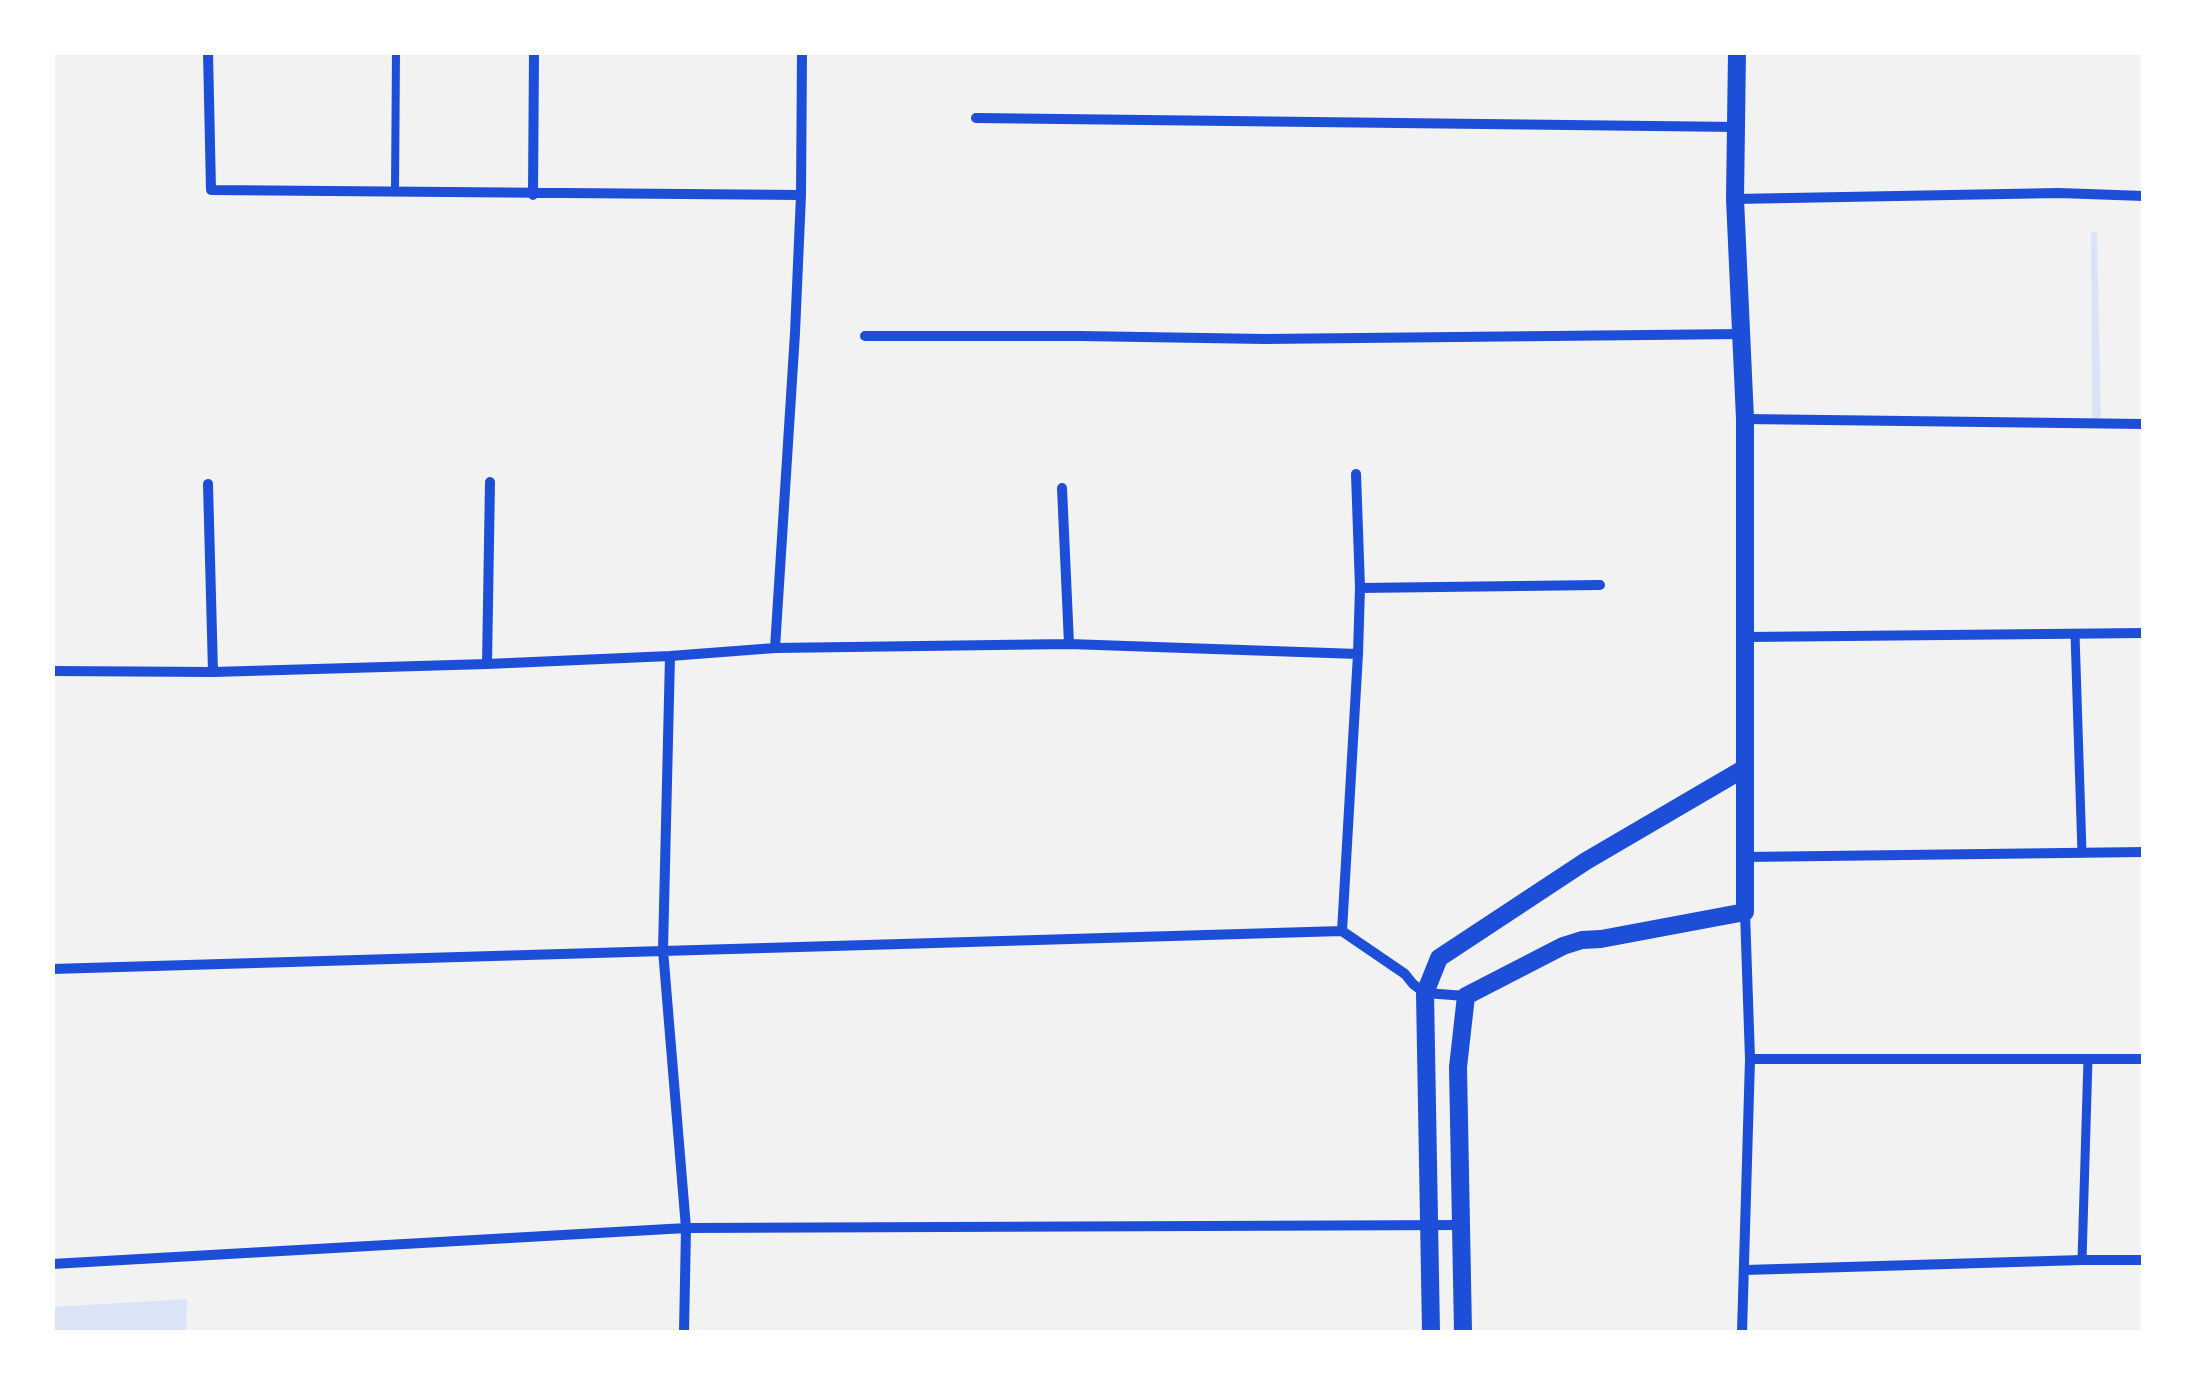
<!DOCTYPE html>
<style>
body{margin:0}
#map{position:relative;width:2196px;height:1385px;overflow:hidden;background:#f2f2f2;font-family:Lora,serif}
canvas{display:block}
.frame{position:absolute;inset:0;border:55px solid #fff;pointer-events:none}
</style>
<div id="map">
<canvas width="2196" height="1385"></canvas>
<div class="frame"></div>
</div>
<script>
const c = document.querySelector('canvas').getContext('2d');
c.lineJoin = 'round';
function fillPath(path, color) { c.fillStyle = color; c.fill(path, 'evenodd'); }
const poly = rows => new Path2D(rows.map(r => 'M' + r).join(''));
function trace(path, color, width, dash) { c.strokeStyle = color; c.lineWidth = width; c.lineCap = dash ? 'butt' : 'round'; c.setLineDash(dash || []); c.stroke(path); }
const green = poly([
 [2091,232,2097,232,2101,422,2092,422],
 [187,1299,186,1332,53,1331,53,1307]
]);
const service = poly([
 [395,191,396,52]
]);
const pedestrian = poly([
 [2075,634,2082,853],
 [2082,1260,2088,1059]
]);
const minor = poly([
 [208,52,211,190,801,195],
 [976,118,1737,127],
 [533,195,534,52],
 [1735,199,2059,193,2144,196],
 [865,336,1080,336,1265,339,1742,334],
 [1745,419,2144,424],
 [208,484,213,672],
 [1062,488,1069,644],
 [1360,588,1600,585],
 [1747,637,2144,633],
 [775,648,795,333,801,195,802,52],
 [670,656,663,950,686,1228,684,1332],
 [487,664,490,482],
 [52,671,213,672,487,664,670,656,775,648,1069,644,1358,654],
 [1745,857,2144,852],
 [1342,931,1358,654,1360,588,1356,474],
 [52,969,1342,931,1405,974,1413,984,1425,993,1466,996],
 [1750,1059,2144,1059],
 [52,1264,686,1228,1462,1225],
 [1745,1270,2082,1260,2144,1260],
 [1742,1332,1750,1059,1745,912]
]);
const tertiary = poly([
 [1431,1332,1425,993,1439,958,1586,861,1745,768],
 [1463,1332,1458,1067,1466,996,1563,946,1582,940,1601,939,1745,912,1745,419,1735,199,1737,52]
]);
fillPath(green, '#dbe4f7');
trace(service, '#1d4ed8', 8);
trace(pedestrian, '#1d4ed8', 9);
trace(minor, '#1d4ed8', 10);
trace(tertiary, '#1d4ed8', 18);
</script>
